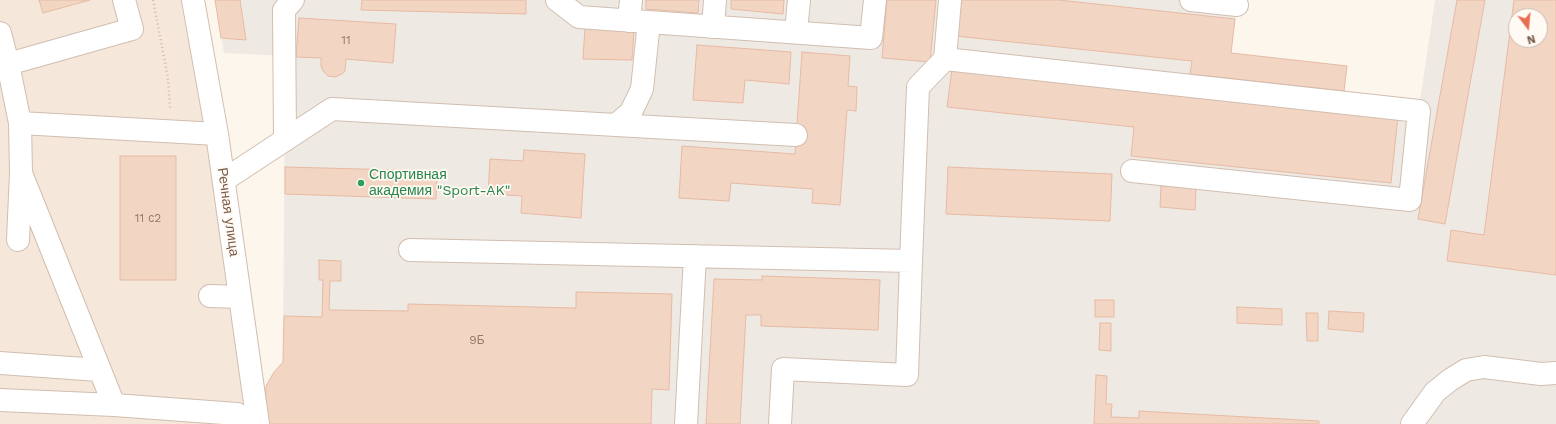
<!DOCTYPE html>
<meta charset="utf-8">
<style>
body{margin:0}
#map{position:relative;width:1556px;height:424px;overflow:hidden;background:#fdf6ec;font-family:"Work Sans",sans-serif}
canvas{display:block}
.north{position:absolute;left:1508px;top:8px;width:40px;height:40px;box-sizing:border-box;background:#fffaf3;border:1px solid #cabbb1;border-radius:50%;rotate:164deg;font-size:11px;font-weight:700;line-height:16px;text-align:center;color:#7a5c4d}
.north::after{content:'';display:block;margin:auto;width:14px;height:18px;background:#e76f51;clip-path:polygon(50% 0,100% 100%,50% 72%,0 100%)}
</style>
<div id="map">
<canvas width="1556" height="424"></canvas>
<div class="north">N</div>
</div>
<script>
const c = document.querySelector('canvas').getContext('2d');
c.lineJoin = 'round';
function fillPath(path, color) { c.fillStyle = color; c.fill(path, 'evenodd'); }
const poly = rows => new Path2D(rows.map(r => 'M' + r).join(''));
function trace(path, color, width, dash) { c.strokeStyle = color; c.lineWidth = width; c.lineCap = dash ? 'butt' : 'round'; c.setLineDash(dash || []); c.stroke(path); }
function label(font, color, halo, rows, align = 'center') {
  c.font = font + ' "Work Sans",sans-serif'; c.lineWidth = 3.5; c.setLineDash([]); c.textBaseline = 'middle'; c.strokeStyle = halo; c.fillStyle = color; for (const [text, x, y, turn = 0] of rows) {
    c.save(); c.translate(x, y); c.rotate((+turn || 0) * Math.PI / 180); c.textAlign = isNaN(turn) ? turn : align; if (halo) c.strokeText(text, 0, 0); c.fillText(text, 0, 0); c.restore();
  }
}
const residential = poly([
 [0,0,193,0,258,424,0,424]
]);
const industrial = poly([
 [215,0,1238,0,1231,53,1347,66,1344,91,1420,101,1435,0,1556,0,1556,424,265,424,266,386,274,372,283,362,285,56,224,53],
 [1516,16,1540,16,1540,40,1516,40]
]);
const building = poly([
 [39,0,90,0,43,13,39,0],
 [215,0,240,0,246,40,221,38,215,0],
 [362,0,526,0,526,14,361,10,362,0],
 [646,0,699,0,698,13,646,9,646,0],
 [731,0,784,0,783,14,731,9,731,0],
 [887,0,936,0,930,62,882,58,887,0],
 [959,0,1059,0,1235,19,1231,53,1347,66,1344,91,1190,74,1192,61,955,36,959,0],
 [1457,0,1485,0,1445,224,1418,219,1457,0],
 [1514,0,1556,0,1556,275,1447,261,1451,230,1484,235,1514,0],
 [1516,16,1540,16,1540,40,1516,40,1516,16],
 [299,18,396,24,393,63,346,59,345,71,342,74,335,77,328,76,323,71,321,66,321,58,296,57,299,18],
 [585,28,634,31,632,60,583,59,585,28],
 [697,45,791,52,789,84,745,80,743,103,693,100,697,45],
 [802,52,850,56,848,86,857,87,856,111,847,110,840,205,812,203,813,189,731,183,729,201,679,198,682,146,795,154,802,52],
 [952,69,1398,116,1391,183,1131,156,1134,127,947,107,952,69],
 [524,150,585,154,581,218,521,213,522,196,488,194,490,159,523,161,524,150],
 [120,156,176,156,176,280,120,280,120,156],
 [285,167,437,171,436,199,285,194,285,167],
 [948,167,1112,174,1110,221,946,214,948,167],
 [1161,186,1196,188,1195,210,1160,207,1161,186],
 [319,260,341,261,341,281,330,281,329,310,408,311,408,304,576,308,576,292,672,294,669,390,652,389,651,424,265,424,266,386,274,372,283,362,284,316,322,317,323,280,319,280,319,260],
 [762,276,880,280,878,330,761,326,761,315,746,315,740,424,706,424,714,279,762,280,762,276],
 [1095,300,1114,300,1114,317,1095,317,1095,300],
 [1237,307,1282,309,1282,325,1237,323,1237,307],
 [1329,311,1364,313,1363,332,1328,329,1329,311],
 [1306,313,1318,313,1318,341,1307,341,1306,313],
 [1100,323,1111,323,1111,351,1099,350,1100,323],
 [1096,375,1107,376,1106,404,1112,404,1111,417,1139,418,1139,411,1319,421,1319,424,1094,424,1096,375]
]);
const path = poly([
 [153,0,168,78,170,108]
]);
const minor = poly([
 [193,0,217,134,258,424],
 [557,0,579,17,871,38,875,0],
 [1191,0,1237,5],
 [629,21,631,0],
 [713,27,715,0],
 [796,32,799,0],
 [0,33,8,64,20,123,21,173,18,240],
 [945,59,1419,111,1410,200,1132,171],
 [8,64,132,29,124,0],
 [20,123,217,134],
 [616,125,796,135],
 [285,140,284,10,293,0],
 [21,173,114,405],
 [224,180,332,109,616,125,631,112,642,89,649,22],
 [410,250,911,261,918,87,945,59,950,0],
 [210,296,240,297],
 [0,363,99,370],
 [0,400,114,405,237,414,241,424],
 [686,424,695,256],
 [780,424,783,369,907,375,911,261],
 [1412,424,1435,392,1450,380,1466,370,1484,367,1541,374,1556,373]
]);
const markers = [
 [361,183,4,"#2e9e5b"]
];
const numberNames = [
 ["11",346,40],
 ["11 с2",148,218],
 ["9Б",477,340]
];
const leisureNames = [
 ["Спортивная",369,175],
 ["академия \"Sport-AK\"",369,191]
];
const streetNames = [
 ["Речная улица",228,212,82]
];
fillPath(residential, '#f5e8da');
fillPath(industrial, '#efe9e4');
fillPath(building, '#f3d5c3');
trace(building, '#e6bba3', 1);
trace(minor, '#d1beb0', 24);
trace(path, '#d9b8a5', 2.5, [1, 3]);
trace(minor, '#fff', 22);
for (const [x, y, r, color] of markers) { const dot = new Path2D(); dot.arc(x, y, r, 0, 2 * Math.PI); c.fillStyle = color; c.fill(dot); trace(dot, '#fffaf3', 1.5); }
label('12px', '#987a6a', null, numberNames);
label('14px', '#27864d', '#fffaf3', leisureNames, 'left');
label('14px', '#7a5c4d', '#fffaf3', streetNames);
</script>
